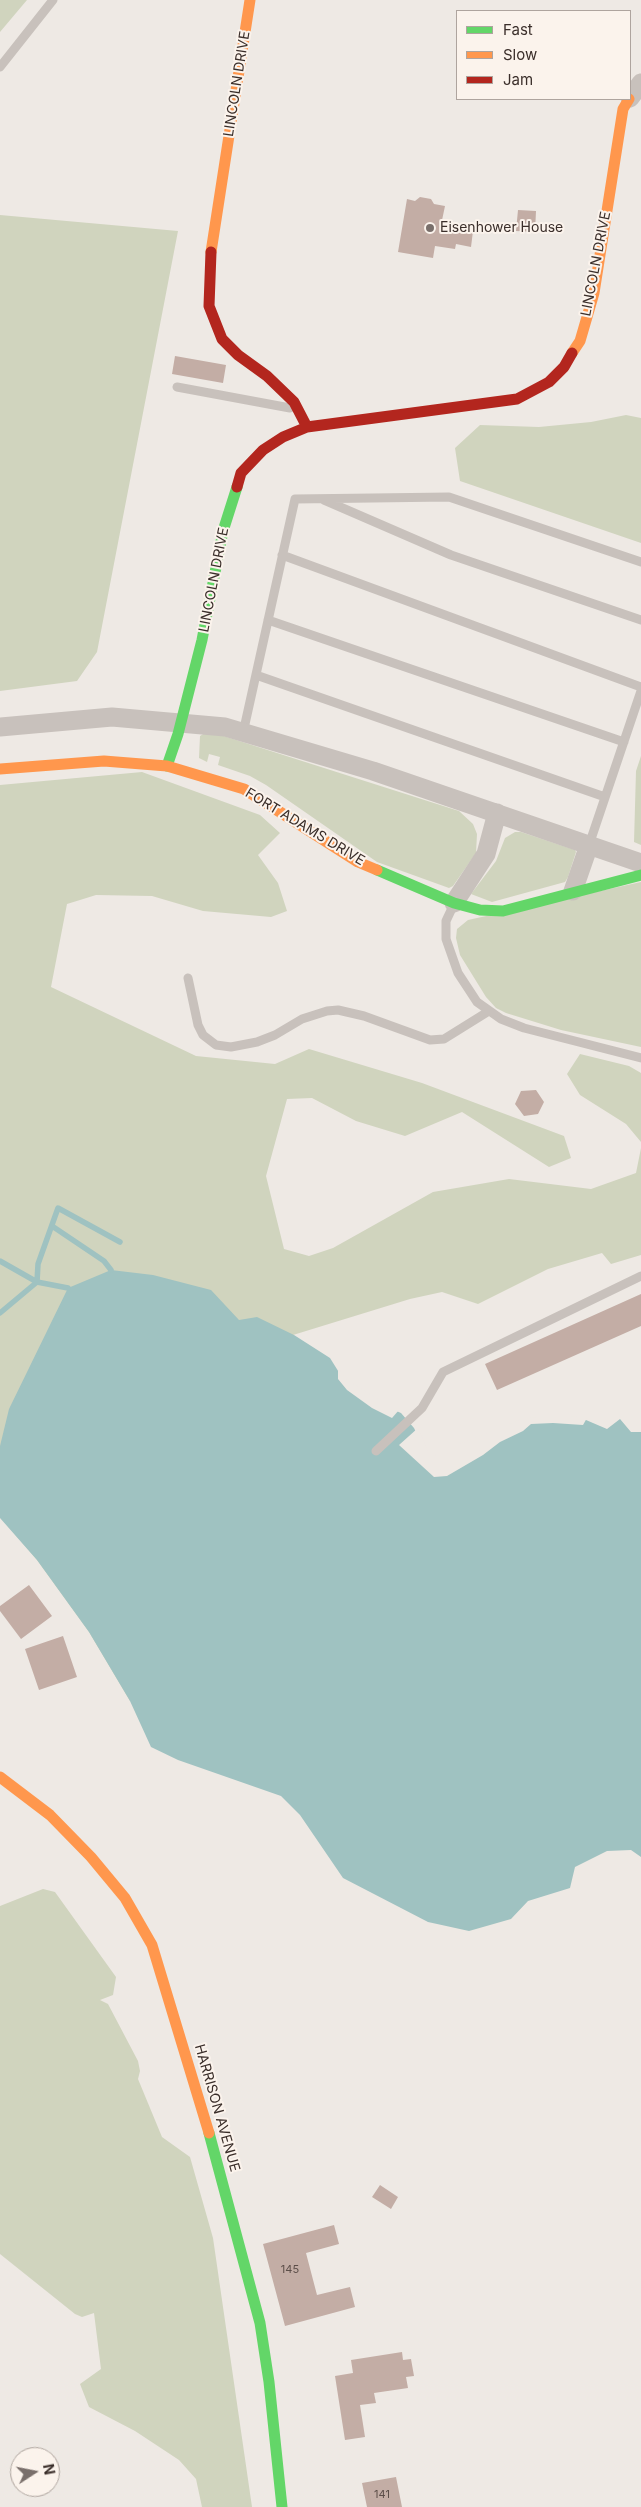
<!DOCTYPE html>
<style>
body{margin:0}
#map{position:relative;width:641px;height:2507px;overflow:hidden;background:#eee9e4;font-family:Inter,sans-serif}
canvas{display:block}
.legend{position:absolute;left:456px;top:10px;width:175px;height:90px;box-sizing:border-box;background:#fbf3ec;border:1px solid #aea49e;margin:0;padding:6px 9px;list-style:none;font-size:15px;color:#3a2e2a}
.legend li{display:flex;align-items:center;gap:10px;height:25px}
.legend b{width:25px;border:1px solid #aea49e}
.north{position:absolute;left:10px;top:2447px;width:50px;height:50px;box-sizing:border-box;background:#fbf3ec;border:1px solid #aea49e;border-radius:50%;rotate:79deg;font-size:14px;font-weight:700;line-height:20px;text-align:center;color:#3a2e2a}
.north::after{content:'';display:block;margin:auto;width:18px;height:22px;background:#796f6b;clip-path:polygon(50% 0,100% 100%,50% 72%,0 100%)}
</style>
<div id="map">
<canvas width="641" height="2507"></canvas>
<ul class="legend">
<li><b style="height:6px;background:#63d668"></b>Fast</li>
<li><b style="height:6px;background:#ff974d"></b>Slow</li>
<li><b style="height:6px;background:#b3261e"></b>Jam</li>
</ul>
<div class="north">N</div>
</div>
<script>
const ctx = document.querySelector('canvas').getContext('2d');
ctx.lineJoin = 'round';
function fill(path, color) { ctx.fillStyle = color; ctx.fill(path, 'evenodd'); }
const toPath = rows => new Path2D(rows.map(r => 'M' + r).join(''));
function strokePath(path, color, width, dash) { ctx.strokeStyle = color; ctx.lineWidth = width; ctx.lineCap = dash ? 'butt' : 'round'; ctx.setLineDash(dash || []); ctx.stroke(path); }
function label(font, color, halo, rows, align = 'center') {
  ctx.font = font + ' Inter,sans-serif'; ctx.lineWidth = 4; ctx.setLineDash([]); ctx.textBaseline = 'middle'; ctx.strokeStyle = halo; ctx.fillStyle = color; for (const [text, x, y, turn = 0] of rows) {
    ctx.save(); ctx.translate(x, y); ctx.rotate((+turn || 0) * Math.PI / 180); ctx.textAlign = isNaN(turn) ? turn : align; if (halo) ctx.strokeText(text, 0, 0); ctx.fillText(text, 0, 0); ctx.restore();
  }
}
fill(toPath([
 [0,0,27,0,0,32],
 [0,215,178,231,97,652,77,681,0,691],
 [626,415,641,418,641,543,460,481,455,448,480,425,539,427,591,422],
 [208,731,459,811,473,824,477,834,476,853,453,886,449,888,377,862,266,785,250,776,218,765,220,757,209,754,207,762,199,758,200,736],
 [641,756,641,845,634,842,636,771],
 [142,772,260,815,280,833,258,855,278,883,287,911,271,917,203,911,152,896,96,895,80,900,67,904,51,987,196,1056,275,1064,309,1049,422,1083,564,1136,571,1158,549,1167,462,1112,405,1136,356,1121,312,1098,287,1099,266,1176,284,1249,309,1256,333,1248,433,1192,509,1179,591,1189,636,1173,641,1148,641,1255,611,1264,602,1253,548,1269,478,1304,442,1292,410,1299,293,1335,130,1701,89,1632,37,1560,0,1517,0,785],
 [515,832,521,832,575,850,576,852,568,877,565,882,492,902,471,894,496,861,505,838],
 [641,882,641,1047,561,1030,506,1013,496,1008,486,997,460,955,456,938,457,929,468,920],
 [580,1054,629,1066,641,1073,641,1142,626,1124,580,1095,567,1074],
 [43,1889,55,1892,116,1977,113,1995,100,2000,108,2004,138,2061,140,2071,138,2079,162,2137,190,2157,213,2238,252,2507,202,2507,196,2479,179,2460,135,2431,89,2407,80,2384,101,2369,94,2313,82,2317,75,2314,0,2254,0,1906]
]), '#d0d4be');
fill(toPath([
 [111,1270,153,1275,211,1290,239,1320,257,1317,294,1335,330,1358,345,1382,378,1403,401,1413,414,1428,426,1453,441,1461,525,1420,586,1420,607,1429,620,1419,631,1432,641,1432,641,1857,631,1850,607,1851,575,1867,570,1888,528,1901,511,1919,469,1931,428,1922,343,1878,300,1815,281,1796,178,1760,151,1747,130,1701,89,1632,37,1560,0,1518,0,1446,9,1409,68,1288]
]), '#9fc2c1');
fill(toPath([
 [340,1370,347,1380,379,1400,399,1410,392,1418,372,1408,347,1390,338,1379,338,1371],
 [583,1416,587,1418,583,1425,553,1423,531,1424,523,1431,500,1442,483,1455,447,1476,434,1477,399,1445,418,1428,428,1451,441,1458,462,1443,524,1418]
]), '#eee9e4');
strokePath(toPath([
 [52,1226,104,1261,111,1270],
 [0,1261,37,1282,68,1288],
 [0,1313,37,1282,38,1264,58,1208,120,1242]
]), '#9fc2c1', 5.5);
fill(toPath([
 [420,197,431,199,434,204,445,206,441,225,473,231,471,247,456,244,455,249,435,246,433,258,398,252,407,199,415,201],
 [518,210,536,211,535,232,516,231],
 [175,356,226,365,223,383,172,374],
 [536,1090,544,1102,538,1114,524,1116,515,1104,521,1091],
 [641,1294,641,1326,497,1390,485,1364],
 [29,1585,52,1616,21,1639,0,1611,0,1606],
 [63,1636,77,1677,39,1690,25,1649],
 [380,2185,398,2197,391,2209,372,2197],
 [334,2225,339,2244,306,2253,317,2295,350,2287,355,2307,285,2326,263,2244],
 [402,2352,403,2360,411,2359,414,2376,406,2377,408,2388,374,2393,376,2403,360,2405,365,2437,345,2440,335,2376,353,2373,351,2360],
 [396,2477,402,2507,367,2507,362,2483]
]), '#c3ada5');
strokePath(toPath([
 [0,67,53,0],
 [177,387,290,408],
 [324,500,451,555,641,620],
 [282,555,641,687],
 [268,620,624,742],
 [256,675,605,797],
 [243,733,295,499,449,497,641,562],
 [589,845,641,691],
 [454,904,446,921,446,939,458,973,477,1002,501,1019,524,1028,641,1058],
 [188,978,198,1025,203,1035,216,1045,231,1047,257,1042,275,1035,302,1019,327,1011,338,1010,364,1016,430,1040,444,1039,489,1011],
 [376,1451,422,1408,443,1372,641,1276]
]), '#c8c1bc', 9);
strokePath(toPath([
 [630,98,641,83],
 [0,727,112,717,225,727,373,771,641,863],
 [573,891,589,845],
 [454,903,486,854,497,813]
]), '#c8c1bc', 19);
strokePath(toPath([
 [167,766,178,734,202,640,223,531,237,487],
 [377,870,454,903,480,910,503,911,641,875],
 [209,2133,260,2323,269,2382,282,2507]
]), '#63d668', 11);
strokePath(toPath([
 [211,252,250,0],
 [572,353,580,341,594,293,623,109,629,99],
 [0,769,104,761,167,766,244,789,358,862,377,870],
 [0,1777,50,1815,91,1857,125,1898,152,1945,209,2133]
]), '#ff974d', 11);
strokePath(toPath([
 [211,252,209,306,222,339,238,355,267,376,294,402,307,427],
 [237,487,241,473,263,450,283,437,307,427,517,399,549,382,564,367,572,353]
]), '#b3261e', 11);
for (const [x, y, r, color] of [
 [430,228,5,"#796f6b"]
]) { const dot = new Path2D(); dot.arc(x, y, r, 0, 2 * Math.PI); ctx.fillStyle = color; ctx.fill(dot); strokePath(dot, '#fbf3ec', 2); }
label('11px', '#5c4e49', null, [
 ["145",290,2270],
 ["141",382,2495]
]);
label('14px', '#3a2e2a', '#fbf3ec', [
 ["LINCOLN DRIVE",237,84,-81],
 ["LINCOLN DRIVE",596,264,-79],
 ["LINCOLN DRIVE",214,580,-79],
 ["FORT ADAMS DRIVE",305,827,31],
 ["HARRISON AVENUE",217,2108,74]
]);
label('14px', '#3a2e2a', '#fbf3ec', [
 ["Eisenhower House",440,228]
], 'left');
</script>
